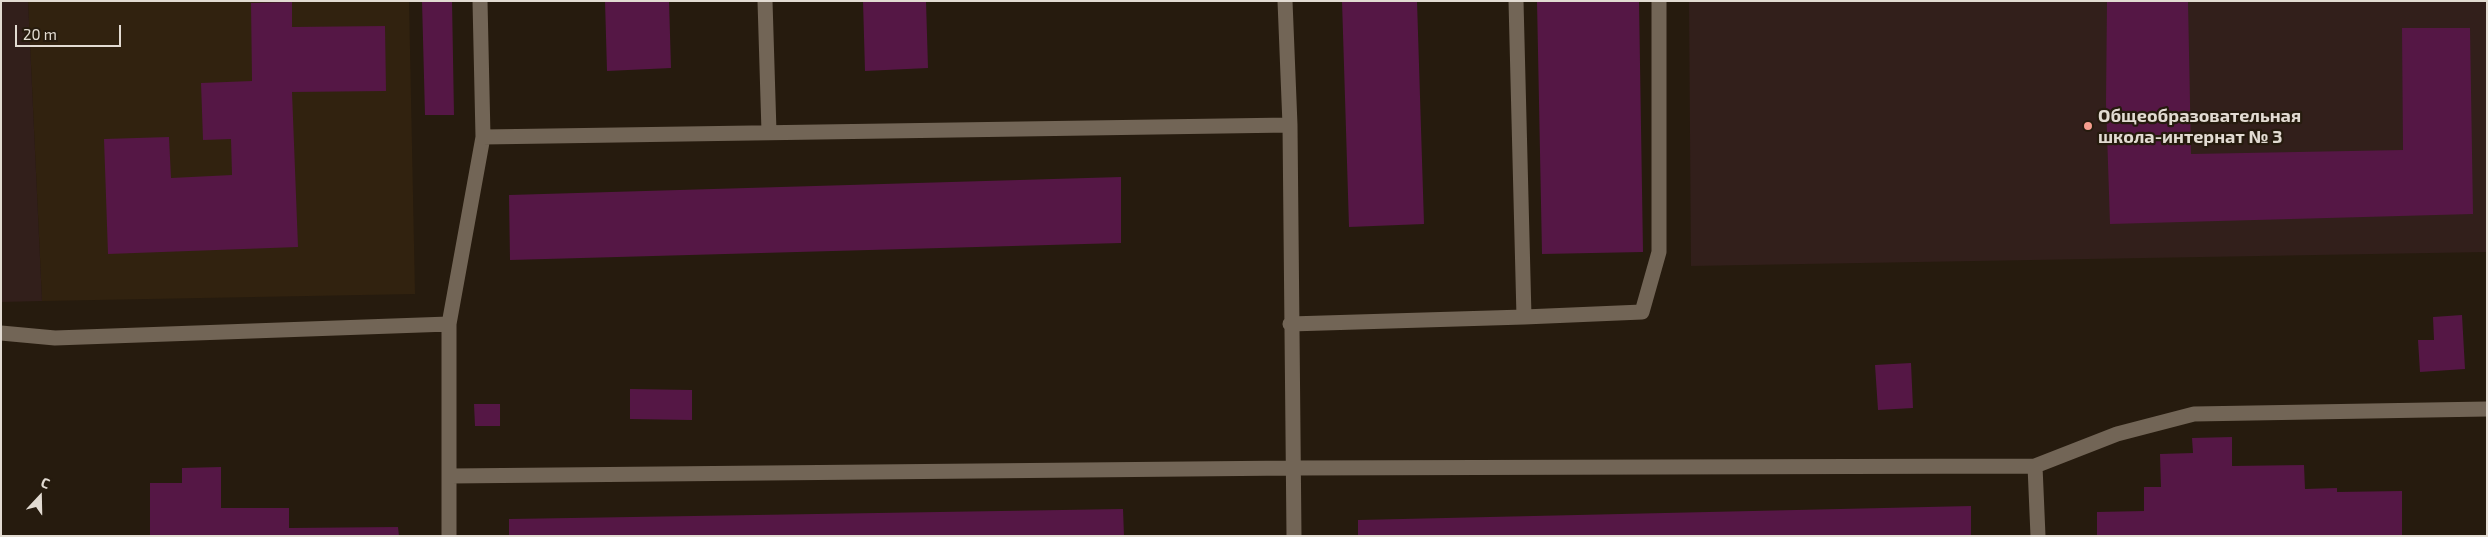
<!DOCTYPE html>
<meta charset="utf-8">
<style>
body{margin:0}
#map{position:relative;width:2488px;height:537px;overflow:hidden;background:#261b0e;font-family:"Exo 2",sans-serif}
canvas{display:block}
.frame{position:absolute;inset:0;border:2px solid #e2dbd2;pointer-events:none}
.north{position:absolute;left:15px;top:472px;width:50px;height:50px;-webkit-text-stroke:4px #261b0e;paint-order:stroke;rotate:21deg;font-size:14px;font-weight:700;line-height:20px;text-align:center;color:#e2dbd2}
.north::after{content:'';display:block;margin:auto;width:18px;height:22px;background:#e2dbd2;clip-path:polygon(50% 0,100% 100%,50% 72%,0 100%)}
.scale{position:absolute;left:15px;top:25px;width:106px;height:22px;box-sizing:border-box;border:2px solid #e2dbd2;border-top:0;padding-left:6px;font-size:15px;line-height:18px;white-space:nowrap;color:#e2dbd2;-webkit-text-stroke:4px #261b0e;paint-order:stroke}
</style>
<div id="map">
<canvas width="2488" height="537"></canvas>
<div class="frame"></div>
<div class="north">С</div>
<div class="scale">20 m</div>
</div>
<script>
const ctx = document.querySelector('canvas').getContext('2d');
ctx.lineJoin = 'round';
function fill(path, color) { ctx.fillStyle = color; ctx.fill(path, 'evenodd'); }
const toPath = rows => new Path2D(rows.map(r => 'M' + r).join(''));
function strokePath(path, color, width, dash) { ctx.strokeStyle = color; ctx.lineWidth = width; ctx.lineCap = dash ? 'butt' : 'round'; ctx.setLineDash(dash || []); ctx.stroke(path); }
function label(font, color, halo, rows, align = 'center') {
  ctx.font = font + ' "Exo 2",sans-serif'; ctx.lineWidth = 4.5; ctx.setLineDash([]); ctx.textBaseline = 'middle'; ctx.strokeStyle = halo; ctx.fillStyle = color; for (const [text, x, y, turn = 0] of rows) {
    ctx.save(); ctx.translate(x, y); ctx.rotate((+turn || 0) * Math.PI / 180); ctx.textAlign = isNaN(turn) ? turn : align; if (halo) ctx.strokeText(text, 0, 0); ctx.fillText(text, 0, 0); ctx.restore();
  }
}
fill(toPath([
 [28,1,409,1,415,294,42,301]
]), '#31220f');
fill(toPath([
 [1,1,28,1,42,301,1,302],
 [1689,1,2487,1,2487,252,1691,266]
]), '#321f1b');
fill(toPath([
 [422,1,452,1,454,115,425,115],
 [605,1,669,1,671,68,607,71],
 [863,1,926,1,928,68,865,71],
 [1342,1,1417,1,1424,224,1349,227],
 [1537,1,1639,1,1643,252,1542,254],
 [2107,1,2188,1,2191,154,2403,150,2402,28,2470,28,2473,214,2110,224,2106,103],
 [292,2,292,27,385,26,386,91,292,92,298,247,108,254,104,139,169,137,171,178,232,175,231,139,203,140,201,83,252,81,251,3],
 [1121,177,1121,243,510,260,509,195],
 [2462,315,2465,369,2420,372,2418,340,2434,340,2433,317],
 [1911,363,1913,408,1878,410,1875,365],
 [630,389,692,390,692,420,630,419],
 [474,404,500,404,500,426,475,426],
 [2232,437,2232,466,2304,465,2305,489,2337,488,2337,492,2402,491,2402,536,2097,536,2097,512,2144,511,2144,487,2161,487,2160,454,2193,453,2192,438],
 [221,467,221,508,289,508,289,528,398,527,399,536,150,536,150,483,182,483,182,468],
 [1971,506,1971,536,1358,536,1358,520],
 [1123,509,1124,536,509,536,509,519]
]), '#551745');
strokePath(toPath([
 [765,1,769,132],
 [1285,1,1290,125,1294,536],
 [483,137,1290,125],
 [1524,317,1642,312,1659,252,1659,1],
 [449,324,483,137,480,1],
 [1290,324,1524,317,1516,1],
 [1,333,55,338,449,324,449,536],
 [2035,466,2038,536],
 [450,476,1293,468,2035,466,2117,434,2194,414,2487,409]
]), '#726556', 15);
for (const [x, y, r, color] of [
 [2088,126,5,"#f59d8e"]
]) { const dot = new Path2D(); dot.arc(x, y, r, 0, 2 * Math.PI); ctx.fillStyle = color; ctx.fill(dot); strokePath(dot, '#261b0e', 2); }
label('bold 18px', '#e2dbd2', '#261b0e', [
 ["Общеобразовательная",2098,116],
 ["школа-интернат № 3",2098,137]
], 'left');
</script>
